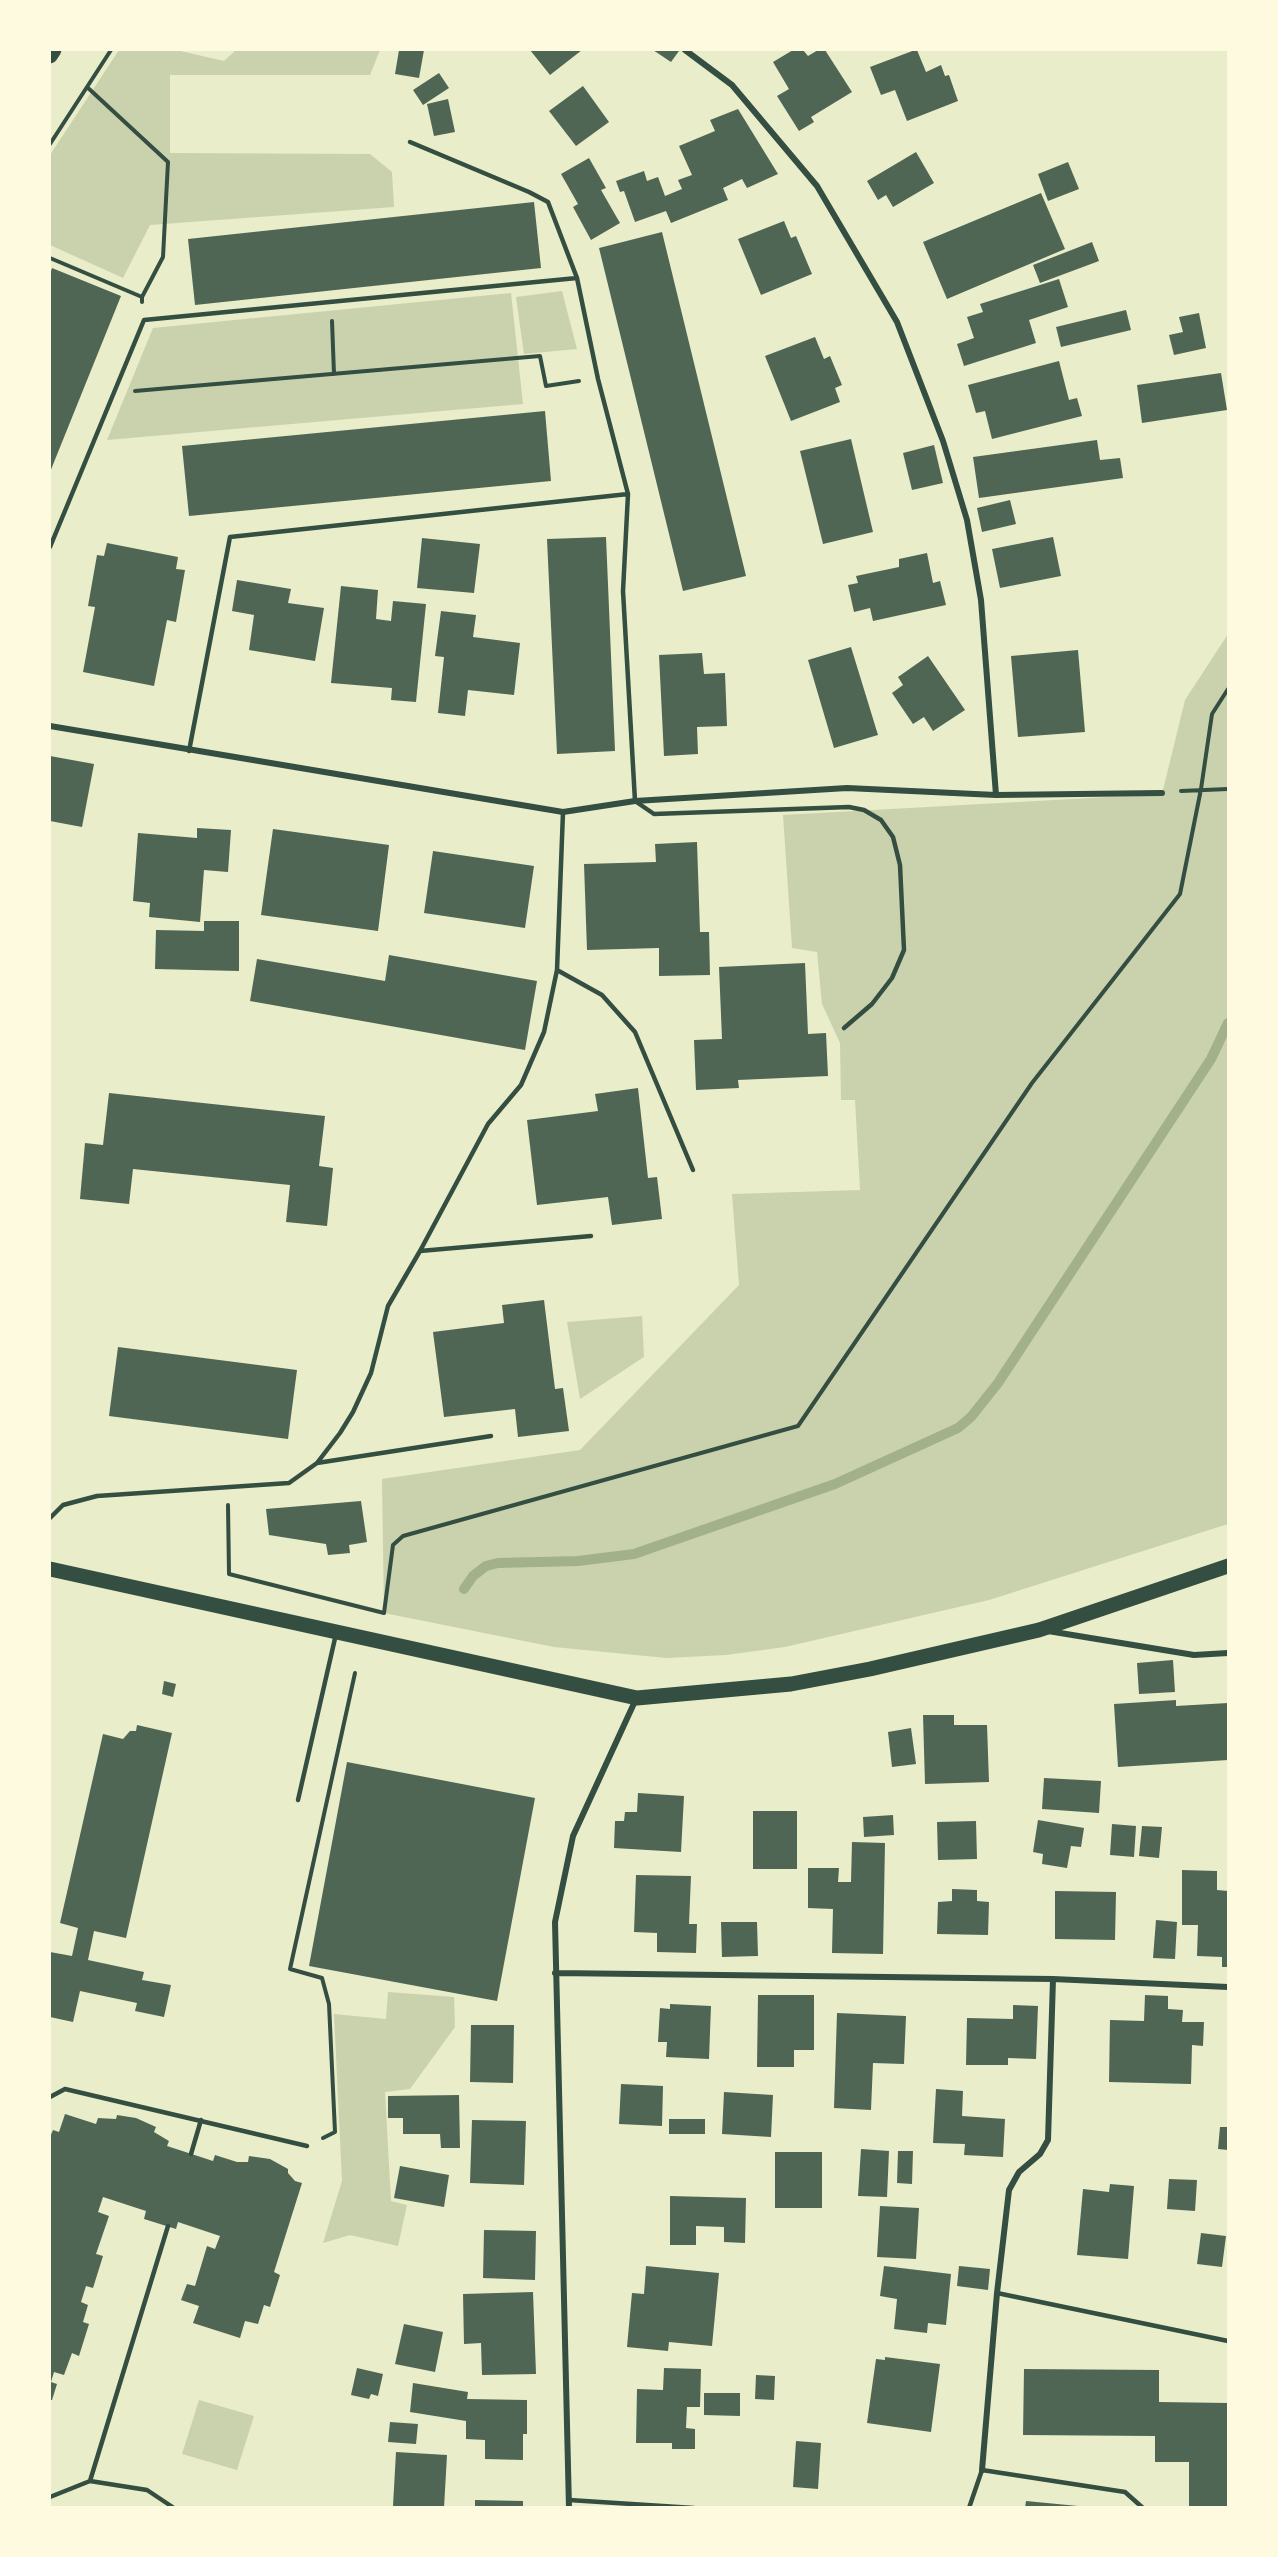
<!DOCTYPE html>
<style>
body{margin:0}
#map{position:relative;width:1278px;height:2557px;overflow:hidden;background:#e9edc9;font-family:"DejaVu Sans",sans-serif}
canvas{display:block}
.frame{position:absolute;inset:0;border:51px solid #fefae0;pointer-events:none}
</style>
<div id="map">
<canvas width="1278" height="2557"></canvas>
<div class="frame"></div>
</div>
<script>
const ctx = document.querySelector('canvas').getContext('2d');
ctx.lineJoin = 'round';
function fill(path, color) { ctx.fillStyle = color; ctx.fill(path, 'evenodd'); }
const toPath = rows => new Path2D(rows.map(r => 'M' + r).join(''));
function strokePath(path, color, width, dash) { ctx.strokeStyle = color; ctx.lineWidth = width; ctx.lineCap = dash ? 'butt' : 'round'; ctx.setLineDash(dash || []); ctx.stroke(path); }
fill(toPath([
 [119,50,176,50,224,61,236,50,380,50,370,75,170,75,170,153,370,154,392,172,394,207,150,225,123,278,50,245,50,155],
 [562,291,577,349,524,354,516,297],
 [511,293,523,404,107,440,153,328],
 [1228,634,1228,1524,989,1600,785,1647,726,1655,666,1658,554,1647,384,1613,382,1479,580,1450,739,1285,732,1194,860,1190,855,1100,841,1100,840,1043,822,1004,817,952,792,948,783,815,1162,794,1185,700],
 [642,1316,644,1357,580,1399,567,1322],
 [388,1992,454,1997,455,2027,410,2089,385,2092,391,2201,407,2205,398,2246,350,2235,323,2243,342,2181,334,2014,386,2019],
 [199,2400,254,2416,237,2470,182,2454]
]), '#cad2ad');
strokePath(toPath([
 [464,1589,473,1576,486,1566,498,1563,578,1561,634,1554,835,1484,958,1428,971,1417,998,1383,1211,1059,1228,1023]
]), '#a3b18a', 10);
fill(toPath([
 [399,50,424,50,419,78,395,74],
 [530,50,582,50,550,75],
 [653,50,677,50,679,51,671,62],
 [793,50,803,50,808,56,818,50,825,50,852,92,811,117,814,122,799,131,777,96,789,89,773,62],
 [915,50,917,50,926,72,941,65,945,76,949,75,958,101,907,121,895,90,881,95,870,67],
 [439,73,449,88,423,105,413,90],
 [583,86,609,122,576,146,549,111],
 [448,99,455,132,434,136,427,104],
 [738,109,778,174,747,188,742,179,723,188,728,200,671,223,666,211,635,222,624,191,620,192,616,181,644,171,647,181,658,177,665,196,682,189,678,180,692,175,679,146,715,131,710,120],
 [916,152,934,183,893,207,886,195,878,200,867,181],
 [589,158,606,188,601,190,620,223,591,240,573,207,578,204,561,174],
 [1068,162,1079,189,1048,201,1038,174],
 [1041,193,1065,249,947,299,923,242],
 [534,202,541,268,195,305,188,239],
 [784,221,791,238,796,236,812,274,761,295,738,239],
 [662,232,746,576,683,591,599,248],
 [1092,242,1099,261,1040,283,1033,265],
 [52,268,121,296,50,472,50,274],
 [1059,279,1068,307,1029,320,1036,343,964,366,957,344,974,338,967,317,983,312,980,304],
 [1126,310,1131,330,1061,347,1056,327],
 [1199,313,1206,348,1174,355,1169,335,1183,332,1179,317],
 [815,337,824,359,830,356,842,385,835,388,840,402,791,421,765,356],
 [1059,361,1069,400,1077,398,1082,416,992,439,985,411,976,413,968,385],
 [1221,373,1227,410,1142,423,1137,385],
 [545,411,551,481,189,516,182,446],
 [851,439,873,532,823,544,800,451],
 [1097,440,1100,460,1120,458,1123,478,979,498,973,457],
 [934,445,943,483,912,490,903,453],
 [1010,500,1016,524,982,532,977,508],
 [606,537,615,751,557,754,547,539],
 [1053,537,1061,576,1000,588,992,549],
 [422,538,480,544,474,593,417,588],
 [107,543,178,557,176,569,185,570,176,622,167,620,154,686,83,672,95,607,88,606,97,555,104,556],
 [927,553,933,583,940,581,946,605,873,621,870,608,854,612,848,585,858,583,856,576,899,567,899,559],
 [237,580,291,589,288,603,324,608,315,661,249,650,254,615,232,611],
 [341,586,378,590,376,619,391,621,393,601,426,604,416,702,391,700,392,688,331,683],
 [441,611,476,615,473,637,520,643,514,695,468,690,465,716,438,713,444,657,435,656],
 [851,647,878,735,834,748,808,660],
 [1078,650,1085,732,1018,737,1011,656],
 [702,653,704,674,725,673,727,726,697,727,698,754,664,756,659,655],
 [928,656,965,710,933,731,924,717,913,724,892,693,903,685,898,677],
 [50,756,94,764,82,827,50,821],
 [197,828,231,830,228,872,204,870,200,922,149,917,150,903,133,901,138,833,197,838],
 [273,829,389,845,378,931,261,915],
 [697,842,700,932,709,932,710,975,659,976,659,948,587,950,584,864,656,862,655,844],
 [433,851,534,866,525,928,424,913],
 [204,921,239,921,239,971,155,969,156,930,204,931],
 [389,955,537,981,525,1050,250,1001,257,959,385,981],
 [805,963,808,1034,826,1033,828,1076,738,1080,739,1088,696,1090,694,1040,722,1039,719,967],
 [638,1088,648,1178,657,1177,662,1219,612,1225,608,1197,537,1205,527,1120,598,1111,595,1094],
 [109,1093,325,1116,319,1166,333,1168,327,1226,286,1222,290,1185,133,1169,129,1204,80,1199,85,1143,103,1145],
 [544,1300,555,1389,563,1388,569,1431,518,1437,515,1409,444,1417,433,1332,504,1323,502,1305],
 [118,1347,297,1370,288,1439,109,1416],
 [361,1501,367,1542,349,1545,350,1553,328,1555,326,1544,269,1535,266,1509],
 [1173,1660,1175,1692,1139,1694,1137,1663],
 [164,1681,176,1684,173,1697,162,1694],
 [1176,1700,1176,1706,1228,1703,1228,1760,1118,1767,1114,1704],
 [923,1715,954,1715,954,1725,987,1725,989,1782,925,1784],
 [137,1725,172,1733,126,1938,94,1931,88,1960,144,1972,142,1980,171,1985,164,2017,135,2011,137,2003,80,1991,73,2022,50,2017,50,1952,72,1956,78,1928,60,1923,103,1734,123,1739,130,1731,136,1731],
 [911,1728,916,1764,892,1767,888,1732],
 [347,1762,535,1798,497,2001,309,1966],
 [1044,1778,1101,1781,1099,1813,1042,1809],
 [638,1793,684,1796,681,1852,614,1848,615,1821,624,1821,625,1812,637,1812],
 [753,1811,797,1811,797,1869,753,1869],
 [893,1815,894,1835,864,1837,863,1817],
 [1038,1820,1084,1828,1081,1847,1071,1846,1067,1868,1042,1864,1043,1854,1033,1852],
 [976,1821,977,1859,938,1860,937,1822],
 [1112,1824,1136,1826,1134,1857,1110,1855],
 [1142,1826,1162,1827,1159,1858,1139,1856],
 [852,1842,885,1843,883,1954,832,1953,833,1909,808,1908,808,1868,839,1868,838,1882,851,1882],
 [1182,1870,1217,1871,1217,1890,1228,1891,1228,1967,1222,1967,1222,1957,1197,1956,1198,1925,1182,1925],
 [636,1875,691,1876,689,1924,697,1924,696,1953,657,1952,657,1933,634,1932],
 [952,1889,977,1890,977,1901,989,1902,988,1935,937,1934,938,1902,952,1901],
 [1055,1891,1116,1892,1115,1940,1055,1939],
 [1156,1920,1177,1922,1175,1959,1153,1958],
 [721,1922,757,1922,758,1956,722,1957],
 [758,1995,814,1995,814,2050,794,2050,794,2067,757,2067],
 [1145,1995,1168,1996,1168,2009,1183,2010,1182,2022,1204,2022,1203,2046,1192,2045,1191,2084,1109,2082,1110,2020,1144,2021],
 [670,2004,711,2006,709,2059,666,2057,667,2042,658,2042,660,2008,670,2009],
 [1013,2005,1038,2006,1036,2059,1008,2058,1008,2065,966,2065,967,2018,1013,2019],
 [837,2013,906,2016,904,2064,873,2063,871,2110,834,2108],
 [471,2025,514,2025,513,2083,470,2082],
 [621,2084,663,2086,662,2126,619,2124],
 [936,2089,963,2091,962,2116,1005,2119,1003,2157,964,2155,965,2144,933,2143],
 [724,2092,773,2095,771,2137,722,2134],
 [459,2095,460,2148,441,2148,440,2134,403,2134,403,2118,388,2118,388,2096],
 [65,2114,96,2124,98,2118,116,2119,117,2115,136,2118,156,2127,154,2132,169,2141,167,2146,213,2161,215,2155,237,2162,248,2162,249,2156,270,2159,288,2169,288,2173,295,2181,302,2183,274,2272,280,2275,270,2307,264,2305,258,2324,245,2321,240,2338,193,2323,199,2306,181,2300,187,2284,195,2286,207,2246,215,2249,220,2236,178,2222,176,2229,144,2219,146,2211,103,2197,98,2212,109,2216,96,2254,103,2256,93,2288,86,2286,81,2302,88,2305,83,2322,89,2324,79,2356,72,2353,64,2375,54,2372,51,2382,57,2384,52,2400,50,2400,50,2137,53,2130,59,2132],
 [669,2119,705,2119,705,2134,669,2134],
 [472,2120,526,2121,524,2185,470,2183],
 [1220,2127,1228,2127,1228,2150,1218,2149],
 [861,2149,889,2151,887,2197,858,2196],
 [898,2151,913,2151,912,2184,897,2183],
 [775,2152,822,2152,822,2208,775,2208],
 [400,2166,449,2175,444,2207,394,2198],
 [1169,2179,1197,2180,1195,2211,1167,2209],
 [1110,2184,1134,2186,1128,2259,1077,2255,1083,2189,1109,2192],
 [670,2196,746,2198,745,2243,724,2242,724,2227,696,2226,696,2245,670,2245],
 [880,2206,919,2208,916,2259,877,2257],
 [484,2230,536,2231,535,2280,483,2278],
 [1201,2233,1226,2236,1222,2267,1197,2264],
 [646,2266,719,2273,712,2346,669,2342,668,2351,627,2347,632,2293,644,2294],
 [884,2266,951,2274,946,2325,928,2323,927,2333,894,2329,897,2299,880,2296],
 [959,2266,990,2269,988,2290,957,2286],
 [533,2292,536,2374,482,2375,481,2343,464,2344,463,2294],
 [404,2324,443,2332,435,2372,395,2364],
 [885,2357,940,2364,931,2432,867,2423,876,2359,885,2360],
 [357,2368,383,2374,378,2396,371,2394,369,2399,351,2395],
 [664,2368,701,2369,700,2407,687,2407,686,2428,695,2429,695,2449,672,2449,672,2443,636,2443,637,2389,663,2390],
 [1024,2369,1159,2370,1159,2402,1228,2403,1228,2508,1189,2508,1189,2462,1155,2462,1155,2436,1023,2435],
 [756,2375,775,2376,774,2400,755,2399],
 [413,2383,468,2392,467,2399,527,2400,527,2434,523,2434,523,2460,485,2459,485,2440,466,2439,466,2421,410,2412],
 [704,2393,740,2393,740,2416,704,2415],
 [390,2422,418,2424,416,2444,388,2442],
 [796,2441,821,2443,818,2489,793,2487],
 [396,2452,447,2455,444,2508,393,2506],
 [475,2500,523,2501,523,2508,475,2508],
 [1026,2501,1078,2506,1078,2508,1025,2508]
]), '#4f6655');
strokePath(toPath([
 [87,87,168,162,163,257,142,297,142,302],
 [50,144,111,50],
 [50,258,142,297],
 [332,321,334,374],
 [135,391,540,356,546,386,579,381],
 [1181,791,1228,789],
 [228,1505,229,1574,384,1613,393,1545,403,1536,798,1426,1032,1083,1180,894,1201,789,1212,714,1228,689],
 [323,2138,335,2132,329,2004,322,1978,290,1969,355,1673]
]), '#344e41', 4);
strokePath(toPath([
 [410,142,529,192,548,202,577,278],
 [50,547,144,320,577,278,598,379,628,494,623,591,635,801,654,814,849,807,864,810,881,820,893,837,900,865,904,950,892,978,872,1004,844,1028],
 [189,751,230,537,628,494],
 [563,812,557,970,602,995,635,1032,693,1170],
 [420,1251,591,1236],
 [317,1463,491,1436],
 [50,1518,63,1505,97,1496,289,1483,317,1463,340,1433,353,1412,371,1373,388,1306,420,1251,488,1124,521,1085,544,1032,557,970],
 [298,1800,336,1634],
 [50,2097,65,2089,307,2146],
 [191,2154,201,2120],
 [997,2293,1228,2341],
 [90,2481,168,2226],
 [50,2497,90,2481,147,2490,174,2508],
 [569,2500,694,2508],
 [969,2508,982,2470,1125,2492,1143,2508]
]), '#344e41', 4.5);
strokePath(toPath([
 [685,50,732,85,817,186,897,322,943,441,967,520,981,600,996,795],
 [50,726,563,812,635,801,847,788,996,795,1162,793],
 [1048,1631,1194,1655,1228,1653],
 [555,1973,1053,1979,1228,1987],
 [982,2470,997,2293,1009,2190,1019,2172,1040,2154,1048,2140,1053,1979],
 [569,2508,555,1922,573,1836,636,1699]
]), '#344e41', 6);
strokePath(toPath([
 [50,56,54,50],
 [50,1569,637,1698,791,1684,870,1669,1039,1630,1228,1566]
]), '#344e41', 15);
</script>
